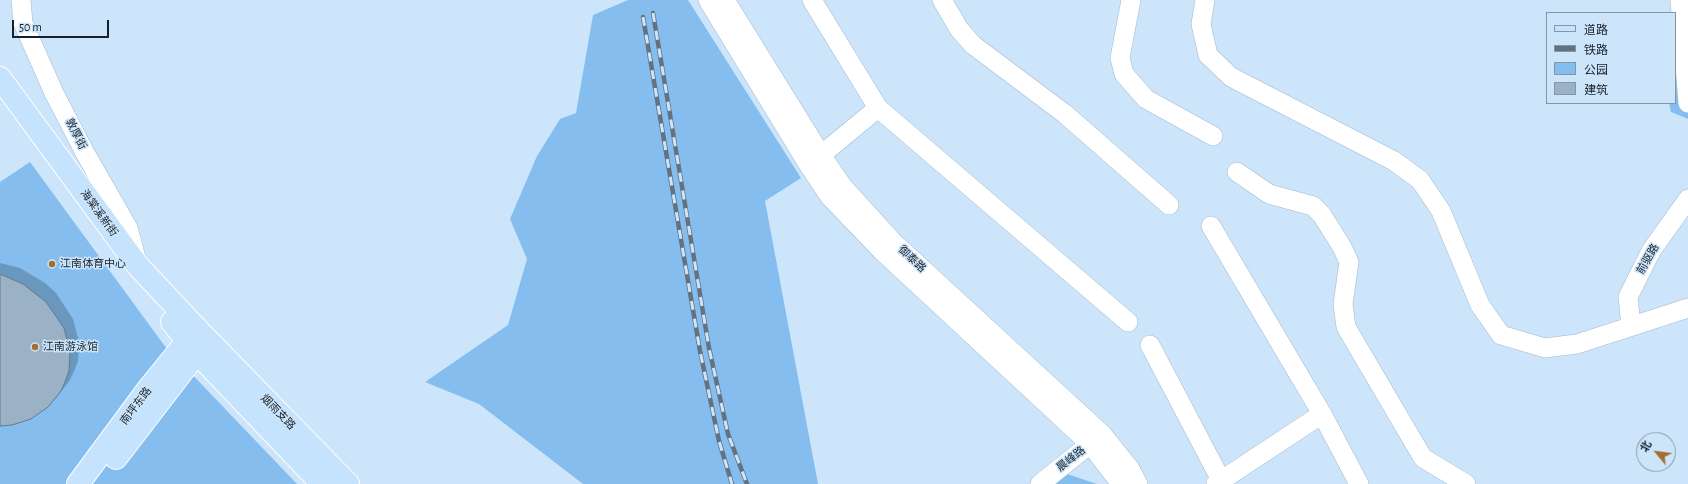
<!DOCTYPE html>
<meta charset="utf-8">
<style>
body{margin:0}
#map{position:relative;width:1688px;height:484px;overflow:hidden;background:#cde5fb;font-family:"Alegreya Sans","Noto Sans SC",sans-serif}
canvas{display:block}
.legend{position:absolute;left:1546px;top:12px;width:130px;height:92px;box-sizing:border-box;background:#cde5fb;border:1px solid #8597a7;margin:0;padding:5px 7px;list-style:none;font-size:12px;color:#182129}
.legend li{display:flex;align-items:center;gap:8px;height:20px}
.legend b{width:20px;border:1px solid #8597a7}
.north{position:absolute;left:1636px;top:432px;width:40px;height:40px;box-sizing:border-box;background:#cde5fb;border:1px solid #8597a7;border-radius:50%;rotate:299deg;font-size:11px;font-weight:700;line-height:16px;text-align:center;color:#182129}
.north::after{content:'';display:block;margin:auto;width:14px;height:18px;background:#a76d2c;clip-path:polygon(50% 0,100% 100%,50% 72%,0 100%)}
.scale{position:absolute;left:12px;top:20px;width:97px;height:18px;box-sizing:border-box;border:2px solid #182129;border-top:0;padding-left:5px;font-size:12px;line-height:14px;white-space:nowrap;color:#182129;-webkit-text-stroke:3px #cde5fb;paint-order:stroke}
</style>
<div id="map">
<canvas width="1688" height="484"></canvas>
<ul class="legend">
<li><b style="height:5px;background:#c5e3fd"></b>道路</li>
<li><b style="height:5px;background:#637280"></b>铁路</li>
<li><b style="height:11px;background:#85bdee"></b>公园</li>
<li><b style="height:11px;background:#9ab1c6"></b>建筑</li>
</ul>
<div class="north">北</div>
<div class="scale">50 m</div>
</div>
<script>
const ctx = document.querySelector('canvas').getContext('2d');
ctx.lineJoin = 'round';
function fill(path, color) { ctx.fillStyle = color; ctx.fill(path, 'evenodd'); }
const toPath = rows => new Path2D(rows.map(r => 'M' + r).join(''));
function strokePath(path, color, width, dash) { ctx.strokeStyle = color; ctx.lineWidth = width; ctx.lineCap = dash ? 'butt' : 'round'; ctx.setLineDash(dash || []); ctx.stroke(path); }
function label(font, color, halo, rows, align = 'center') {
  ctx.font = font + ' "Alegreya Sans","Noto Sans SC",sans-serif'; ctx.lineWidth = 3; ctx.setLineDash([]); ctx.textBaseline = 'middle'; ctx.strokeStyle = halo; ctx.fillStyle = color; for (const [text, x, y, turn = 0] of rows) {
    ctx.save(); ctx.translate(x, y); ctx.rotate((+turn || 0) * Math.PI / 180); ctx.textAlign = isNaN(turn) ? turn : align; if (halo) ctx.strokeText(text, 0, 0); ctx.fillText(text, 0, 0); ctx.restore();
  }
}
fill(toPath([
 [628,0,688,0,801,178,765,201,818,484,583,484,479,404,425,382,508,325,527,259,510,219,537,156,560,119,576,113,593,15],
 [1688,19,1688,119,1671,112,1669,103,1675,103,1675,42],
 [30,162,164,345,297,484,0,484,0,182],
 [1067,474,1097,484,1055,484]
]), '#85bdee');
fill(toPath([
 [0,263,20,268,45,283,56,293,73,319,79,342,78,361,74,371,70,380,57,397,47,407,0,424]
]), '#0003');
const building = toPath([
 [0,274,23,284,46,302,64,328,70,352,69,371,65,382,61,391,48,407,31,419,12,425,1,426,0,426,0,274]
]);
fill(building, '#9ab1c6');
strokePath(building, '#657b8e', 1);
const minor = toPath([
 [21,0,23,23,54,93,85,153,128,228,137,262],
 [708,0,808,164,830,197,882,251,1090,444,1121,484],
 [725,0,821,155,843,187,893,242,1102,434,1130,469,1138,484],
 [812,0,878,108,1128,322],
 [942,0,959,29,973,45,1065,114,1169,205],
 [1131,0,1120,58,1124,74,1146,99,1213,136],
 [1205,0,1201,24,1208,55,1231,77,1394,161,1420,180,1441,211,1480,305,1501,335,1545,348,1577,344,1688,308],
 [1680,0,1688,103],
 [821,155,878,108],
 [1237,172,1269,194,1313,206,1322,215,1342,247,1349,262,1343,304,1346,327,1423,458,1466,484],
 [1211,226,1322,414,1359,484],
 [1631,326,1628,297,1651,251,1688,199],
 [1150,345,1223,484],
 [1040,484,1100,436],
 [1216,484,1322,414]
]);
const major = toPath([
 [0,78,138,266,197,329,348,484],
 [172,322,197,353,322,484],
 [116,458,205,342],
 [78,484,149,388,196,330]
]);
strokePath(minor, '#a1b9cd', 20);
strokePath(major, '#fff', 24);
strokePath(minor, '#fff', 19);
strokePath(major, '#c5e3fd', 22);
const rail = toPath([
 [653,13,709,348,728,434,747,484],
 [643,17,700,351,719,441,732,484]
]);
strokePath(rail, '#637280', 4.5);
strokePath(rail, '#cde5fb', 3, [9]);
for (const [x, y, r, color] of [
 [52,264,4,"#a76d2c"],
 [35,347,4,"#a76d2c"]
]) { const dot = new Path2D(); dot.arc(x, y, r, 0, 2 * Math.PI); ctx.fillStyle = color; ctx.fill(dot); strokePath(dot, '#cde5fb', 1.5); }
label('11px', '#182129', '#cde5fb', [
 ["敦厚街",76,134,63],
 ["海棠溪新街",99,213,54],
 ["御泰路",912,259,43],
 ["前驱路",1648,259,-60],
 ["南坪东路",136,406,-53],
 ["烟雨支路",278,412,46],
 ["晨峰路",1071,459,-38]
]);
label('11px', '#182129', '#cde5fb', [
 ["江南体育中心",60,264],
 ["江南游泳馆",43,347]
], 'left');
</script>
